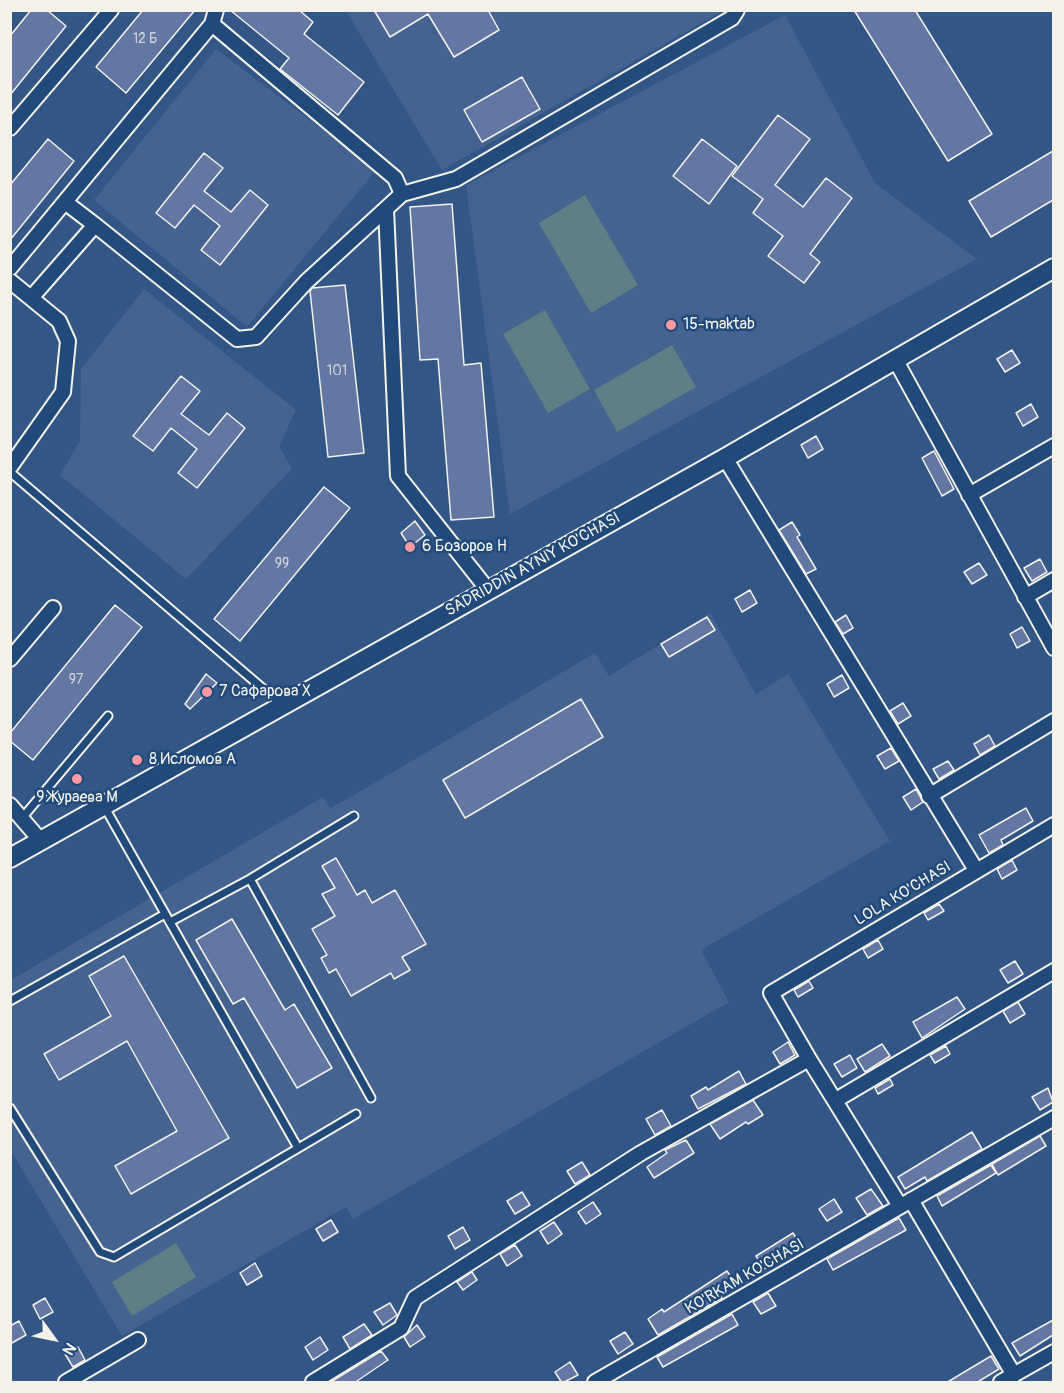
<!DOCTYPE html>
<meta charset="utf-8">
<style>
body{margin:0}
#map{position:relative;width:1064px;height:1393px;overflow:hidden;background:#325686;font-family:Pangolin,sans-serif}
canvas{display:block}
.frame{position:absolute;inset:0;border:12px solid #f4f1e8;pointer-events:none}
.north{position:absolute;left:24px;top:1309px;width:60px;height:60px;-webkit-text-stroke:4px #1f4a7a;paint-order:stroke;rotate:123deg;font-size:16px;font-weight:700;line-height:24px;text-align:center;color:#f4f1e8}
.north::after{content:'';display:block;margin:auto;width:21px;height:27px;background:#f4f1e8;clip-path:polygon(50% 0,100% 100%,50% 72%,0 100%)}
</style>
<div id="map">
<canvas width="1064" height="1393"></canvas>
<div class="frame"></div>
<div class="north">N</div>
</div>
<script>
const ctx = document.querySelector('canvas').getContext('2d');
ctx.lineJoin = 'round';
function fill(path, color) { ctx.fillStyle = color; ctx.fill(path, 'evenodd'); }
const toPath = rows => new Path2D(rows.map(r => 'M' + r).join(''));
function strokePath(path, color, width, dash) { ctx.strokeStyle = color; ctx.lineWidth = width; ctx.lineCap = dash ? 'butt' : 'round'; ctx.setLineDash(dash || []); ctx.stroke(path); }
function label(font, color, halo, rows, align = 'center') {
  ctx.font = font + ' Pangolin,sans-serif'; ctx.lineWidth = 5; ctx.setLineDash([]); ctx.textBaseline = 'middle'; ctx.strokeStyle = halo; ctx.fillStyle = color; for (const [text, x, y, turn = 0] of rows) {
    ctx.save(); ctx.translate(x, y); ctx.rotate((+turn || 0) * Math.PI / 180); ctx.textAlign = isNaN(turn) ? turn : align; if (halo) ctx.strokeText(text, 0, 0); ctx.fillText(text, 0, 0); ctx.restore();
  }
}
fill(toPath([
 [346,11,723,11,442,170],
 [785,15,875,183,977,259,510,514,466,185],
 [216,49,376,170,247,327,94,200],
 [144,289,296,410,279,446,292,469,186,579,60,475,80,441,81,369],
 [710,613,756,694,788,674,890,841,701,950,729,1002,353,1219,346,1207,122,1336,11,1151,11,980,323,797,330,808,354,795,595,653,609,676]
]), '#456391');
fill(toPath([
 [585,195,638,285,591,313,539,223],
 [545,310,590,389,548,413,503,334],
 [672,345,696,387,617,432,594,390],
 [176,1243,196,1277,132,1316,112,1282]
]), '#5e7f84');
const building = toPath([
 [31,10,47,10,66,26,10,95,10,36,31,10],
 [143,10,195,10,126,93,96,67,143,10],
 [230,10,299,10,313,22,304,34,364,82,338,115,280,69,289,58,230,10],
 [374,10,488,10,499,30,454,57,428,14,390,37,374,10],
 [854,10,915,10,992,134,948,161,854,10],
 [522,77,540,109,482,142,464,110,522,77],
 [778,115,810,139,775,185,803,207,826,178,852,198,810,254,820,262,804,283,768,256,783,236,753,213,763,199,732,176,778,115],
 [48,139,74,161,10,240,10,185,48,139],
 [702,139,737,166,709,204,673,176,702,139],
 [1053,151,1053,200,991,237,969,201,1053,151],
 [204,153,223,168,204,191,231,212,250,190,268,205,220,265,201,250,220,226,194,205,175,228,156,213,204,153],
 [452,204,464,365,481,363,494,517,451,520,438,359,420,360,410,207,452,204],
 [345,285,364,453,328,457,310,291,312,288,345,285],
 [1012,350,1020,363,1005,372,997,359,1012,350],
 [181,376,200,391,181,414,209,435,227,413,245,428,197,488,178,473,197,449,171,428,153,451,133,436,181,376],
 [1031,404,1038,417,1023,426,1016,413,1031,404],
 [816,436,823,449,808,458,801,445,816,436],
 [934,451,954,489,942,496,922,458,934,451],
 [324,487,350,508,240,641,214,619,324,487],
 [415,521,425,535,410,547,401,533,415,521],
 [792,522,800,535,797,537,816,569,806,574,779,530,792,522],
 [1040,559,1047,572,1032,581,1024,568,1040,559],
 [979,563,987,575,972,584,964,572,979,563],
 [750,590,757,603,742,612,735,599,750,590],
 [115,605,142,627,33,760,10,741,10,733,115,605],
 [846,615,853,628,843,634,835,622,846,615],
 [707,617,715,630,669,657,661,644,707,617],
 [1022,627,1030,641,1017,648,1010,634,1022,627],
 [206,674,217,683,190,709,185,704,206,674],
 [842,675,849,688,834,697,827,684,842,675],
 [581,699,603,737,465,818,443,780,581,699],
 [903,703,911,716,898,724,890,711,903,703],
 [989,735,995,746,980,755,974,744,989,735],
 [891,748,899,761,885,769,877,756,891,748],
 [948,761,954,770,939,779,933,769,948,761],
 [916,789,923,802,911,810,903,797,916,789],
 [1026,808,1033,821,1001,840,1003,845,989,853,979,835,1026,808],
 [336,858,357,895,365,890,372,903,395,890,426,944,402,957,410,970,394,979,391,973,351,996,336,969,329,973,321,958,327,955,312,929,335,916,322,894,335,888,322,866,336,858],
 [1012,860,1017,870,1002,879,997,869,1012,860],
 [939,904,944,911,928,920,924,913,939,904],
 [232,919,285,1010,294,1004,332,1068,297,1088,244,998,233,1004,196,940,232,919],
 [878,940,883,949,868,958,863,949,878,940],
 [124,956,229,1138,131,1194,115,1166,177,1131,127,1041,59,1080,44,1054,111,1016,89,976,124,956],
 [1015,961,1023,974,1008,983,1000,970,1015,961],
 [809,981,813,988,798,997,794,990,809,981],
 [957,997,965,1009,922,1038,913,1022,957,997],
 [1018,1002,1025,1014,1010,1023,1003,1011,1018,1002],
 [788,1042,795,1055,780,1064,773,1052,788,1042],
 [882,1044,890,1056,865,1072,857,1059,882,1044],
 [946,1046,950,1054,935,1063,930,1055,946,1046],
 [850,1055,857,1068,842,1077,834,1064,850,1055],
 [739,1071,746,1084,698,1109,691,1096,706,1087,708,1090,739,1071],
 [890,1079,893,1085,878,1094,875,1088,890,1079],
 [1048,1088,1053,1102,1040,1110,1032,1097,1048,1088],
 [753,1100,763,1115,748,1124,746,1122,720,1139,710,1124,753,1100],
 [662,1110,671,1126,655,1135,646,1119,662,1110],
 [972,1132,982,1149,927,1181,925,1177,905,1189,898,1177,972,1132],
 [1040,1136,1046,1146,998,1175,992,1164,1040,1136],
 [686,1140,694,1153,654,1178,647,1167,667,1153,665,1150,686,1140],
 [582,1162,590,1175,575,1184,567,1171,582,1162],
 [991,1165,996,1173,942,1206,937,1196,991,1165],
 [871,1189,883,1206,867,1215,856,1198,871,1189],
 [522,1192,530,1205,515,1214,507,1201,522,1192],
 [834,1199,842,1212,827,1221,819,1209,834,1199],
 [593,1202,601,1214,586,1224,578,1212,593,1202],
 [899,1218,906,1230,833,1270,827,1259,899,1218],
 [331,1220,338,1232,323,1241,316,1229,331,1220],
 [554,1222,562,1234,548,1244,540,1231,554,1222],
 [463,1227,470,1240,455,1249,448,1236,463,1227],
 [793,1233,801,1245,764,1269,756,1256,793,1233],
 [515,1245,522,1256,507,1266,500,1254,515,1245],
 [255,1263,262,1276,247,1285,240,1273,255,1263],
 [727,1271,735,1283,720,1294,722,1298,658,1335,648,1319,662,1309,664,1312,727,1271],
 [472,1272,477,1280,463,1290,457,1282,472,1272],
 [768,1293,776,1306,761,1314,753,1302,768,1293],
 [45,1298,53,1312,40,1319,33,1305,45,1298],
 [390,1303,397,1315,383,1325,374,1312,390,1303],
 [732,1314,738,1325,663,1367,657,1357,732,1314],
 [1053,1320,1053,1335,1020,1356,1012,1343,1053,1320],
 [19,1321,26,1335,10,1344,10,1326,19,1321],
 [364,1324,372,1335,350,1349,343,1337,364,1324],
 [417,1325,425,1337,410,1347,404,1337,417,1325],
 [625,1332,633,1344,618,1354,610,1341,625,1332],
 [320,1337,328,1350,313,1360,305,1347,320,1337],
 [78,1347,85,1360,73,1367,65,1354,78,1347],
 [381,1351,388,1360,354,1383,329,1383,381,1351],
 [991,1356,999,1369,976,1383,946,1383,991,1356],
 [570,1362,578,1375,562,1383,555,1372,570,1362]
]);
fill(building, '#6376a4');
strokePath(building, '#f4f1e8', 1.5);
const service = toPath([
 [10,472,281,704],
 [104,806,298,1148],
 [23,817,108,716],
 [250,879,371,1098],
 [170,922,250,879,354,816],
 [10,1001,165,914],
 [10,1108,100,1252,114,1257,356,1114]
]);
const minor = toPath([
 [212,24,395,178,402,194],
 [10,128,111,10],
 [65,202,95,225],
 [386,209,398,476,488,590],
 [10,268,212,24,216,10],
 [10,281,59,321,68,341,63,392,10,467],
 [31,298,95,225,237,339,256,337,306,282,402,194,456,179,732,18,737,10],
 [896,361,1054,648],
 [725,458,976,870],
 [969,495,1054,446],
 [1025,597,1054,580],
 [10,659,53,608],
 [929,796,1054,721],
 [10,805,41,841],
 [809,1059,771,993,1054,825],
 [836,1100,1054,971],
 [911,1200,1014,1375],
 [66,1382,138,1340],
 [313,1382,401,1328,415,1298,641,1153,809,1059,900,1206],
 [595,1382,1054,1118],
 [1001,1382,1054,1352]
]);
const tertiary = toPath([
 [10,858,725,458,1054,268]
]);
strokePath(service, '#f4f1e8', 11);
strokePath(minor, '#f4f1e8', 18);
strokePath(tertiary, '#f4f1e8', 22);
strokePath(service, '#1f4a7a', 7);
strokePath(minor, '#1f4a7a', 14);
strokePath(tertiary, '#1f4a7a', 18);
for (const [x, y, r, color] of [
 [671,325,6,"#ff9aa2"],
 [410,547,6,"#ff9aa2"],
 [207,692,6,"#ff9aa2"],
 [137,760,6,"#ff9aa2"],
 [77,779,6,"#ff9aa2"]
]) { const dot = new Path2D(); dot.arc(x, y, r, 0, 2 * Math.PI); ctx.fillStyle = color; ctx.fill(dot); strokePath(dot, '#1f4a7a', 2); }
label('14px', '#d0d2d7', null, [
 ["12 Б",145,39],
 ["101",337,371],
 ["99",282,564],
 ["97",76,680]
]);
label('16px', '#f4f1e8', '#1f4a7a', [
 ["15-maktab",683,325],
 ["6 Бозоров Н",422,547],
 ["7 Сафарова Х",219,692],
 ["8 Исломов А",149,760],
 ["9 Жураева М",77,798,"center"]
], 'left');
label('16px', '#f4f1e8', '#1f4a7a', [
 ["SADRIDDIN AYNIY KO'CHASI",533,565,-29],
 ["LOLA KO'CHASI",903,894,-31],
 ["KO'RKAM KO'CHASI",745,1277,-30]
]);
</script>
